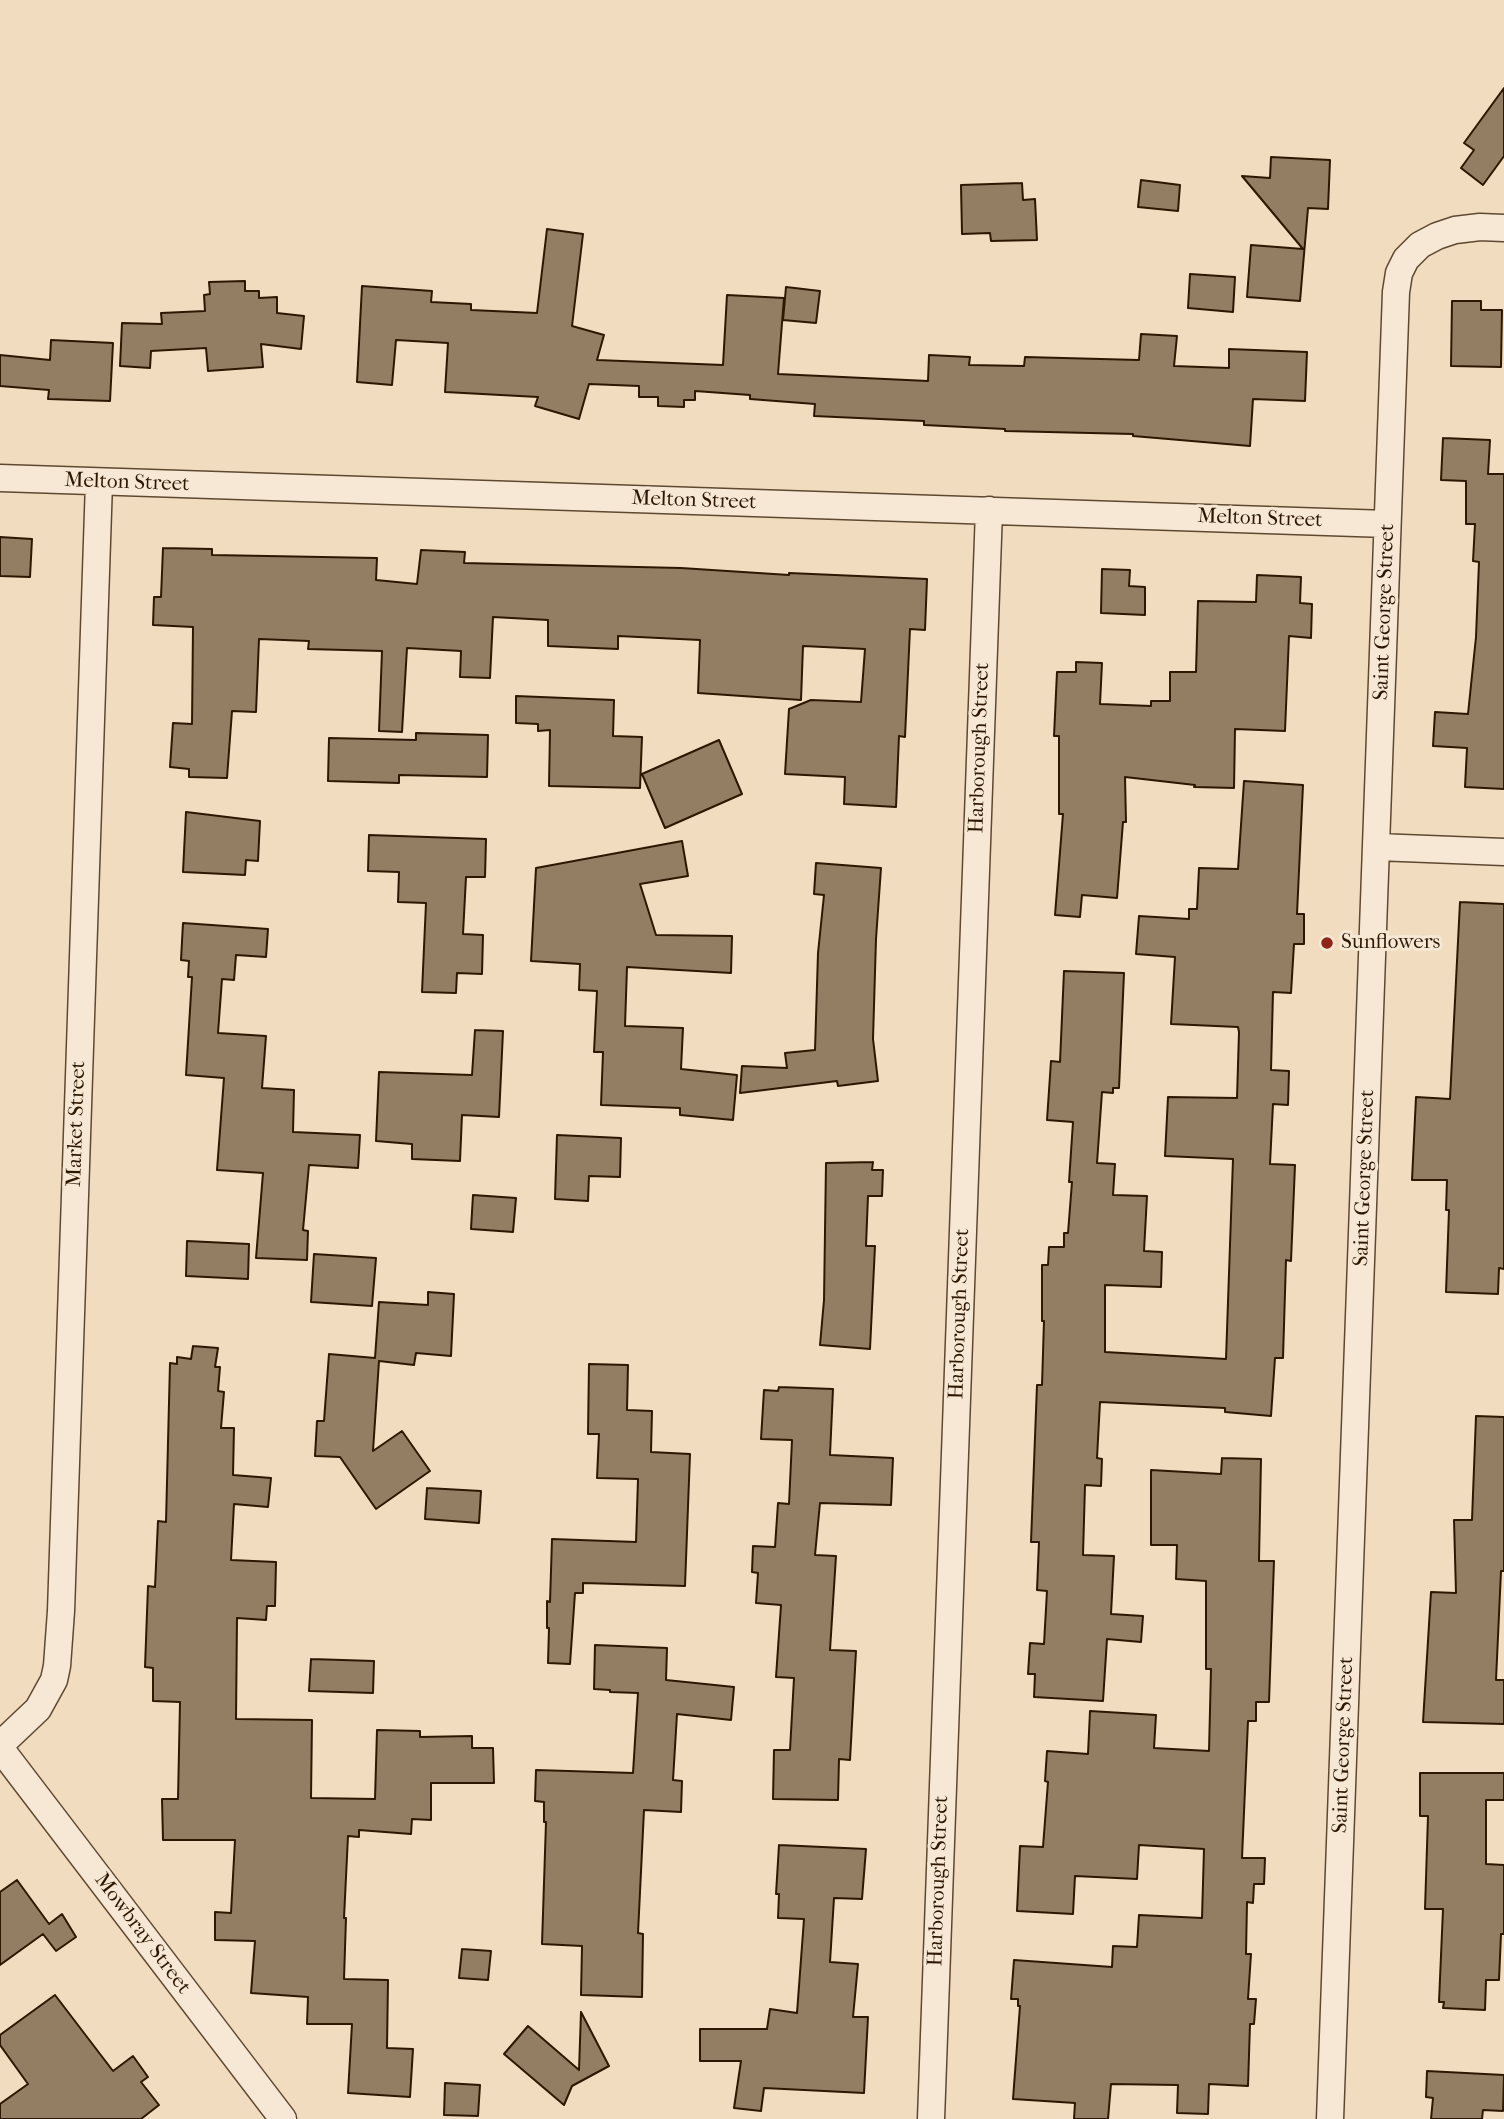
<!DOCTYPE html>
<style>
body{margin:0}
canvas{display:block;background:#f1dcbf}
</style>
<canvas width="1504" height="2119"></canvas>
<script>
const ctx = document.querySelector('canvas').getContext('2d');
ctx.lineJoin = 'round';
function fill(path, color) { ctx.fillStyle = color; ctx.fill(path, 'evenodd'); }
const toPath = rows => new Path2D(rows.map(r => 'M' + r).join(''));
function strokePath(path, color, width, dash) { ctx.strokeStyle = color; ctx.lineWidth = width; ctx.lineCap = dash ? 'butt' : 'round'; ctx.setLineDash(dash || []); ctx.stroke(path); }
function label(font, color, halo, rows, align = 'center') {
  ctx.font = font + ' "IM FELL French Canon",serif'; ctx.lineWidth = 6; ctx.setLineDash([]); ctx.textBaseline = 'middle'; ctx.strokeStyle = halo; ctx.fillStyle = color; for (const [text, x, y, turn = 0] of rows) {
    ctx.save(); ctx.translate(x, y); ctx.rotate((+turn || 0) * Math.PI / 180); ctx.textAlign = isNaN(turn) ? turn : align; if (halo) ctx.strokeText(text, 0, 0); ctx.fillText(text, 0, 0); ctx.restore();
  }
}
const building = toPath([
 [1504,88,1504,156,1483,185,1461,168,1474,150,1464,143,1504,88],
 [1271,157,1330,160,1328,209,1308,208,1300,301,1247,297,1251,245,1303,249,1242,176,1270,178,1271,157],
 [1141,180,1180,185,1178,211,1138,207,1141,180],
 [1022,183,1023,200,1035,199,1037,240,991,241,990,233,962,234,961,185,1022,183],
 [547,229,583,234,572,326,604,335,597,360,723,365,727,295,784,298,778,374,928,381,929,355,970,357,969,365,1024,366,1025,357,1139,360,1141,334,1177,336,1174,366,1229,368,1229,349,1307,352,1305,401,1253,399,1250,446,1133,436,1133,434,1005,431,1005,429,924,425,924,421,814,416,815,404,750,399,750,395,695,391,695,400,684,400,684,407,658,406,658,397,639,397,639,386,589,384,579,419,535,406,538,397,445,392,448,343,396,340,392,385,357,382,362,286,432,291,431,302,471,304,471,310,537,313,547,229],
 [1190,274,1235,277,1233,312,1188,308,1190,274],
 [245,281,245,291,259,291,259,298,277,297,277,313,304,316,301,349,261,344,263,367,208,371,206,348,151,351,150,368,120,366,122,323,162,324,161,313,205,311,204,295,210,294,209,282,245,281],
 [786,287,820,291,816,323,783,320,786,287],
 [1452,301,1481,301,1481,310,1502,310,1501,367,1451,366,1452,301],
 [51,340,113,343,110,401,48,399,49,390,0,386,0,355,50,360,51,340],
 [1443,438,1490,440,1488,474,1504,474,1504,789,1465,787,1467,748,1433,746,1435,712,1468,714,1476,637,1479,562,1473,561,1475,524,1466,524,1466,481,1441,480,1443,438],
 [0,537,32,539,30,577,0,576,0,537],
 [163,548,212,549,212,555,377,558,376,580,417,584,421,550,465,552,464,563,681,568,789,575,789,573,927,579,925,630,910,629,905,737,899,736,896,807,844,804,845,777,785,774,789,709,811,700,861,702,865,649,803,646,801,700,698,693,700,640,618,636,618,649,548,646,548,620,493,617,490,678,460,677,461,651,407,648,402,732,379,731,382,651,308,649,309,641,259,639,256,712,232,711,227,778,189,777,189,769,170,767,173,723,192,724,193,627,153,625,154,597,161,597,163,548],
 [1102,569,1130,570,1129,586,1145,587,1145,615,1101,613,1102,569],
 [1257,575,1301,577,1300,603,1312,604,1311,638,1289,636,1285,731,1235,729,1234,788,1194,787,1195,785,1125,777,1126,822,1123,822,1117,898,1082,895,1080,917,1055,915,1063,814,1059,814,1059,736,1054,736,1057,672,1076,672,1076,662,1102,663,1100,704,1151,706,1151,701,1170,701,1170,672,1196,672,1198,601,1256,602,1257,575],
 [516,696,614,700,613,736,642,737,640,788,549,786,550,730,538,731,538,724,516,723,516,696],
 [416,733,488,735,487,777,399,775,399,783,328,781,329,738,416,740,416,733],
 [719,740,742,794,665,828,642,774,719,740],
 [1244,781,1303,785,1297,914,1304,914,1304,944,1294,944,1291,993,1273,992,1271,1070,1289,1071,1288,1105,1273,1104,1270,1164,1295,1165,1291,1261,1286,1260,1283,1358,1275,1358,1271,1416,1225,1412,1225,1408,1100,1402,1097,1458,1102,1459,1101,1486,1085,1485,1083,1555,1114,1556,1111,1614,1143,1616,1141,1642,1107,1639,1103,1701,1034,1697,1035,1674,1028,1674,1030,1643,1044,1644,1047,1591,1037,1590,1039,1542,1031,1542,1037,1385,1042,1385,1044,1321,1042,1321,1042,1265,1048,1265,1049,1247,1064,1247,1064,1233,1068,1233,1072,1182,1069,1182,1073,1122,1047,1120,1051,1061,1060,1062,1064,971,1124,973,1119,1088,1113,1088,1113,1093,1102,1092,1097,1163,1115,1164,1113,1195,1147,1196,1144,1251,1162,1252,1161,1287,1105,1285,1105,1352,1226,1359,1233,1159,1165,1156,1168,1097,1237,1098,1239,1032,1238,1027,1171,1024,1175,957,1136,954,1139,916,1189,919,1189,909,1197,909,1199,868,1238,869,1244,781],
 [186,812,260,821,258,861,246,860,245,875,183,872,186,812],
 [369,835,486,839,485,877,466,877,463,934,483,935,482,974,457,973,456,993,422,992,426,903,398,902,399,872,368,871,369,835],
 [682,841,688,876,640,884,656,935,732,936,731,973,627,967,625,1026,683,1028,681,1069,737,1075,733,1120,680,1115,680,1108,601,1105,603,1052,594,1052,597,991,579,990,580,964,531,961,536,868,682,841],
 [816,863,881,868,876,939,873,1039,878,1081,838,1086,837,1081,740,1093,742,1066,787,1068,785,1053,815,1050,818,953,824,895,814,894,816,863],
 [1460,902,1504,904,1504,1269,1499,1268,1498,1294,1446,1292,1449,1210,1446,1210,1447,1180,1412,1180,1416,1097,1450,1099,1460,902],
 [183,923,268,929,266,957,236,955,234,980,222,979,218,1033,266,1036,262,1088,294,1090,293,1132,360,1135,358,1168,309,1165,303,1230,308,1231,307,1260,256,1258,263,1173,217,1170,224,1078,186,1075,192,977,188,977,189,961,181,960,183,923],
 [475,1030,503,1031,499,1117,462,1115,460,1161,412,1159,412,1144,376,1141,379,1072,472,1075,475,1030],
 [557,1135,621,1138,620,1177,589,1176,588,1201,555,1199,557,1135],
 [873,1162,872,1170,883,1170,882,1196,868,1196,866,1246,875,1246,870,1349,820,1345,824,1300,826,1163,873,1162],
 [473,1195,516,1198,513,1232,471,1229,473,1195],
 [187,1241,249,1244,248,1279,186,1276,187,1241],
 [314,1254,376,1258,372,1306,311,1302,314,1254],
 [428,1292,454,1294,451,1356,416,1353,414,1365,379,1361,373,1451,402,1431,430,1471,376,1509,340,1457,315,1456,317,1421,324,1421,329,1354,375,1358,379,1302,428,1305,428,1292],
 [193,1346,218,1348,215,1367,220,1367,218,1391,224,1392,221,1428,234,1428,233,1475,271,1478,268,1507,234,1504,231,1560,276,1562,275,1606,267,1606,266,1620,237,1618,236,1719,312,1720,311,1798,375,1799,377,1730,420,1731,420,1737,472,1736,472,1748,493,1748,494,1783,431,1783,431,1820,412,1819,411,1834,359,1830,359,1837,348,1836,344,1918,346,1918,344,1979,388,1980,387,2048,413,2049,410,2097,348,2093,352,2024,307,2024,308,1997,251,1993,255,1941,215,1940,215,1912,231,1913,235,1840,163,1840,162,1799,178,1799,180,1702,153,1701,153,1668,145,1667,148,1586,155,1587,158,1521,166,1522,170,1363,177,1364,177,1357,191,1359,193,1346],
 [589,1364,628,1365,627,1410,652,1411,651,1452,690,1454,685,1586,583,1583,583,1593,575,1593,570,1664,548,1663,549,1628,547,1628,547,1601,550,1602,552,1539,636,1542,638,1479,597,1478,599,1434,588,1434,589,1364],
 [779,1387,833,1389,830,1455,893,1458,891,1505,820,1503,815,1555,836,1556,830,1650,856,1651,850,1760,839,1759,838,1800,773,1799,774,1750,790,1750,794,1678,776,1677,781,1605,756,1603,758,1573,752,1572,753,1546,775,1547,778,1503,789,1504,792,1440,761,1439,764,1390,778,1391,779,1387],
 [1476,1416,1504,1417,1504,1571,1501,1571,1496,1680,1504,1680,1504,1724,1423,1722,1431,1592,1456,1593,1454,1520,1472,1520,1476,1416],
 [1222,1458,1261,1459,1259,1561,1274,1561,1269,1702,1256,1702,1256,1721,1248,1721,1242,1858,1265,1858,1264,1884,1254,1884,1253,1903,1247,1902,1246,1954,1251,1954,1248,1999,1256,1999,1254,2024,1250,2024,1248,2086,1209,2084,1208,2114,1177,2113,1178,2085,1111,2084,1108,2119,1074,2119,1075,2103,1013,2099,1020,2006,1018,2006,1018,1999,1011,1999,1014,1960,1112,1967,1113,1946,1137,1947,1139,1915,1202,1918,1204,1849,1139,1845,1137,1879,1075,1876,1073,1914,1017,1911,1020,1846,1043,1847,1048,1782,1045,1781,1047,1751,1088,1754,1090,1711,1156,1715,1154,1748,1209,1751,1211,1669,1206,1669,1206,1581,1176,1579,1177,1545,1151,1545,1151,1470,1221,1474,1222,1458],
 [427,1488,481,1491,479,1523,425,1519,427,1488],
 [595,1645,667,1648,666,1680,734,1687,731,1720,677,1714,673,1780,682,1781,681,1812,644,1810,638,1933,643,1934,642,1997,581,1995,582,1946,542,1944,546,1822,544,1822,544,1802,535,1801,536,1770,633,1773,638,1693,610,1692,610,1690,594,1689,595,1645],
 [311,1659,374,1661,373,1693,309,1691,311,1659],
 [1420,1773,1504,1773,1504,1800,1486,1800,1486,1864,1504,1865,1504,1934,1501,1934,1499,1980,1486,1980,1485,2010,1443,2008,1444,2002,1439,2002,1443,1909,1425,1909,1428,1816,1420,1816,1420,1773],
 [779,1845,866,1849,862,1899,834,1898,830,1962,858,1964,853,2017,868,2017,864,2093,764,2088,761,2111,734,2108,741,2061,700,2061,700,2029,767,2029,770,2009,797,2013,804,1919,778,1918,779,1894,776,1894,779,1845],
 [17,1880,49,1924,62,1914,76,1937,56,1951,43,1934,0,1965,0,1892,17,1880],
 [462,1949,491,1951,488,1980,459,1978,462,1949],
 [55,1995,113,2071,133,2056,148,2077,141,2082,159,2105,141,2119,0,2119,0,2104,28,2084,0,2045,0,2035,55,1995],
 [581,2012,609,2066,572,2086,564,2105,504,2054,528,2026,579,2070,581,2012],
 [1427,2071,1504,2075,1503,2111,1483,2110,1482,2119,1431,2119,1433,2098,1426,2097,1427,2071],
 [445,2083,480,2085,478,2116,444,2115,445,2083]
]);
fill(building, '#937d63');
strokePath(building, '#2e1700', 2);
const street = toPath([
 [0,478,1387,524],
 [1377,847,1504,852],
 [0,1745,38,1709,54,1680,57,1666,61,1611,99,482],
 [0,1748,283,2119],
 [931,2119,989,510],
 [1330,2119,1396,292,1399,273,1406,259,1420,245,1437,236,1455,230,1480,227,1504,228]
]);
strokePath(street, '#5f4830', 29);
strokePath(street, '#f6e8d5', 26);
for (const [x, y, r, color] of [
 [1327,943,7,"#8f2418"]
]) { const dot = new Path2D(); dot.arc(x, y, r, 0, 2 * Math.PI); ctx.fillStyle = color; ctx.fill(dot); strokePath(dot, '#f6e8d5', 2.5); }
label('21px', '#2e1700', '#f6e8d5', [
 ["Melton Street",127,483,2],
 ["Melton Street",694,501,2],
 ["Melton Street",1260,519,2],
 ["Saint George Street",1385,612,-88],
 ["Harborough Street",980,748,-88],
 ["Market Street",77,1124,-88],
 ["Saint George Street",1365,1178,-88],
 ["Harborough Street",960,1314,-88],
 ["Saint George Street",1344,1745,-88],
 ["Harborough Street",939,1881,-88],
 ["Mowbray Street",142,1934,53]
]);
label('21px', '#2e1700', '#f6e8d5', [
 ["Sunflowers",1341,943]
], 'left');
</script>
